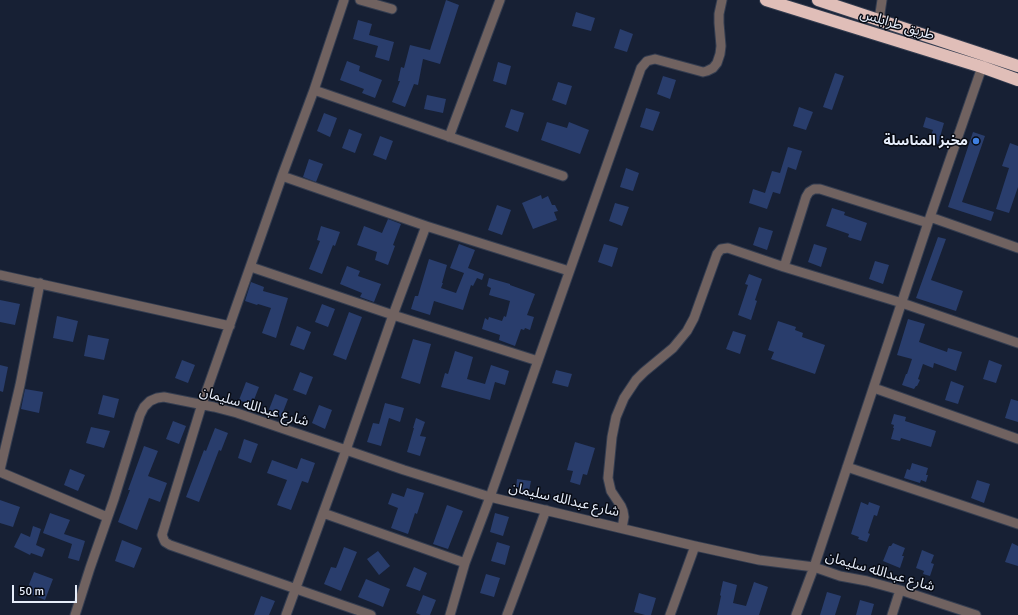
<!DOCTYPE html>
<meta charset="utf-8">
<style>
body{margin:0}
#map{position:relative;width:1018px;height:615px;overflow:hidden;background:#172034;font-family:Signika,sans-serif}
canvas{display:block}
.scale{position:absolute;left:12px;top:585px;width:65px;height:18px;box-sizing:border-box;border:2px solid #e6edfa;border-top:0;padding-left:5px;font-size:12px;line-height:14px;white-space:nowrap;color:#e6edfa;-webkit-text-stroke:3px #070a13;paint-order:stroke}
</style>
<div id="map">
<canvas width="1018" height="615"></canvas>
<div class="scale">50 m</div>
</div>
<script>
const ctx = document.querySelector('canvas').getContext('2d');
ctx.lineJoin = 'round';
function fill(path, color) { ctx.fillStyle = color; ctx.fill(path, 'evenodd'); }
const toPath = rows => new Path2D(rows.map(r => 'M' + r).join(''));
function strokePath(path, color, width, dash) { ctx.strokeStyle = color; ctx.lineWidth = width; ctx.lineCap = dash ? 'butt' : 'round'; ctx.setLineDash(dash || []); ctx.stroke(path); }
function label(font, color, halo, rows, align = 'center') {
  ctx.font = font + ' Signika,"Noto Sans Arabic",sans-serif'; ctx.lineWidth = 3; ctx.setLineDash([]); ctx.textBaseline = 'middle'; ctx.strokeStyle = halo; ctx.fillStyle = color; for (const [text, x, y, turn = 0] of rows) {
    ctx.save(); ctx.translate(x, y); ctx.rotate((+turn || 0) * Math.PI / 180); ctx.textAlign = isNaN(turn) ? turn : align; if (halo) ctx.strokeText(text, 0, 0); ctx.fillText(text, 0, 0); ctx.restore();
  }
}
fill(toPath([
 [446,0,459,5,440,64,423,59,418,85,414,84,405,107,392,102,400,81,398,81,401,67,404,68,410,45,430,50],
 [576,12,595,18,591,31,572,26],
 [358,20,372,24,369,35,394,42,389,61,375,57,378,46,353,39],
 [620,29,633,34,627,52,614,48],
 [347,61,360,66,359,71,382,80,375,98,362,93,364,89,340,80],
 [498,62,511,66,506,85,493,81],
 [835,73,844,76,832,110,823,107],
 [663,76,676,80,670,99,657,94],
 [558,82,572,86,566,105,552,100],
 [427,95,446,99,443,113,424,109],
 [799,107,813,112,806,130,793,126],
 [646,108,660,112,653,131,640,127],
 [511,109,524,113,518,132,505,127],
 [324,113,337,118,330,137,317,131],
 [926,117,944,123,938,144,929,141,933,130,923,127],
 [547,122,567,128,569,122,589,130,580,154,541,140],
 [349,129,362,134,355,153,342,148],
 [973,132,985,136,962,202,994,212,991,221,948,207],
 [380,136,393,141,386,160,373,155],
 [1010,143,1018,146,1018,187,1009,213,996,209,1009,168,1002,166],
 [788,147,802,151,796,170,788,167,780,194,773,192,767,209,749,203,753,189,765,193,772,171,780,173],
 [309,159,323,164,316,182,303,177],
 [626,168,639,173,633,191,620,187],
 [541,195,542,199,548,196,552,205,555,205,558,211,554,212,557,220,533,229,522,203],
 [615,203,629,207,622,226,609,221],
 [497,205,511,210,502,235,488,230],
 [832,208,845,212,844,215,867,223,861,241,848,237,849,234,826,226],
 [388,219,401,224,393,245,395,246,388,265,375,260,377,252,357,245,364,226,382,233],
 [321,226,340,232,335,246,333,245,322,274,309,269,320,241,317,240],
 [759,227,773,231,767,250,753,245],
 [938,237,946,239,931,280,963,291,956,311,916,298],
 [459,244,475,250,468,268,484,274,482,280,477,278,473,286,471,285,463,310,434,301,430,315,411,309,415,296,418,296,429,259,447,265,442,283,443,283,441,288,456,293,464,273,450,268],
 [604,244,618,248,612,267,598,262],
 [814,244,827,248,821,267,808,262],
 [875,261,889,265,883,284,869,279],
 [347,266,360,271,358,276,381,284,374,302,360,297,362,293,340,284],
 [749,274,762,279,755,300,757,301,751,320,738,315,748,285,745,284],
 [489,278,510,284,510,285,535,294,527,315,534,317,530,330,525,328,524,330,521,329,515,346,499,340,500,335,482,329,485,318,488,320,489,317,502,321,504,316,506,317,510,301,489,295,491,288,487,286],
 [251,282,264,287,263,291,288,298,276,338,262,333,271,308,258,304,257,305,245,301],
 [0,300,20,304,15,325,0,322],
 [322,304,335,309,328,327,315,322],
 [349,312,362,317,346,360,333,355],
 [57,316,78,321,73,342,53,338],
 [908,319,925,324,919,342,947,352,948,348,962,352,956,371,934,363,933,368,923,364,918,379,920,380,917,386,916,386,914,389,902,385,906,374,907,374,912,359,897,355],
 [778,321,796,327,795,330,803,333,802,337,825,345,815,374,771,359,774,352,768,350],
 [297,326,311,332,304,350,290,345],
 [733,331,746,335,740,354,726,349],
 [88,335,109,339,104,360,84,356],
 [413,339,431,344,420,384,401,378],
 [455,351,473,357,467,379,485,384,491,365,509,371,505,385,495,382,490,400,441,387,445,373,448,374],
 [182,360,195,365,188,383,175,378],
 [989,360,1002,365,996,383,983,379],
 [0,365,8,367,3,392,0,391],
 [556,370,572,374,568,387,552,383],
 [300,372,313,377,306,395,293,390],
 [951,381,964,386,958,404,945,400],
 [246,382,259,387,252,405,239,400],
 [25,389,43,392,39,413,21,409],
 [275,394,288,399,281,417,268,412],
 [103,395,119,399,114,418,98,414],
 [1011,399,1018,401,1018,422,1005,418],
 [385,403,404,408,400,422,389,418,381,446,367,442,373,423,379,424],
 [319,405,332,410,325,429,312,423],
 [894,414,906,417,905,421,936,431,931,447,901,438,900,441,891,439,894,428,893,428,894,425,891,424],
 [416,418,425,422,420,436,426,437,420,456,407,452,414,428,413,428],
 [173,421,186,426,179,444,166,439],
 [91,427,110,431,104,448,86,443],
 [215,428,228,433,221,451,219,450,199,502,186,497,204,450,206,451],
 [244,439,258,444,251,463,238,458],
 [575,442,595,448,587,475,583,474,580,485,570,482,573,471,567,470],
 [144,446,158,451,148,476,167,483,160,502,149,498,137,530,118,522,130,490,128,490],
 [301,458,315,463,308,483,302,481,291,510,277,505,287,480,267,473,272,460,297,469],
 [912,463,928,468,926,475,928,475,926,482,921,480,920,483,904,478,907,469,910,470],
 [70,469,85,475,78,491,64,485],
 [517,479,531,481,529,491,516,489],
 [977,480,990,484,984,503,971,498],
 [407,488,424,493,417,514,415,513,408,534,391,528,398,508,388,504,392,493,404,497],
 [0,500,20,507,13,527,0,523],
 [861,502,868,505,869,502,880,506,877,516,874,515,868,533,870,534,867,542,858,539,859,537,851,534],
 [447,505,463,511,448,549,433,544],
 [50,513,70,520,64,534,85,541,79,561,68,558,72,544,43,533],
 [495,513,509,517,503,536,490,532],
 [33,526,41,529,36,545,45,549,42,557,31,553,30,555,14,547,21,533,30,537],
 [122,540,142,548,134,568,115,561],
 [497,542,510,546,505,565,491,561],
 [893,543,905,548,902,556,904,556,900,568,883,561,889,546,891,546],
 [1012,543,1018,546,1018,566,1005,562],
 [344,547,357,552,341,591,324,584,331,567,336,568],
 [922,550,934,555,931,563,934,564,930,576,923,574,924,571,916,568],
 [378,551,390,566,379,575,367,559],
 [414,567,427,573,420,591,406,586],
 [34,572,53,579,45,600,26,592],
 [486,574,500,578,494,597,480,593],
 [366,579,390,589,383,607,358,597],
 [723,581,737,585,733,603,746,606,754,582,768,587,759,615,717,615,721,596,720,595],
 [827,592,841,596,835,615,820,615],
 [639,593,656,598,651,615,645,615,634,612],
 [423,595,436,600,430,615,421,615,416,613],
 [261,596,275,601,269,615,254,615],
 [860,600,874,604,871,615,856,615]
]), '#293d6c');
const minor = toPath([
 [344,0,314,90,282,176,202,404,162,535,164,540,165,542,170,545,371,615],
 [360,0,392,9],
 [879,20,882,0],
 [314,90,563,176],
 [449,137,500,0],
 [282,176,426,226,569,271],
 [930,217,1018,248],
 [251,267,393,315,538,361],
 [784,267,806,197,809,192,814,189,820,189,928,223],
 [0,275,230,326],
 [874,388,1018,439],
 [847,467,1018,524],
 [0,470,20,385,40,283],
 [0,472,107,517],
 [323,513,465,563],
 [622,528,624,517,623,511,621,506,611,491,608,478,612,437,616,417,624,398,636,380,644,372,673,348,687,331,694,318,717,254,721,249,728,248,784,267,902,303,1018,343],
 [75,615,90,568,114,499,140,415,144,407,150,401,157,398,164,397,214,407,237,413,346,450,404,470,490,497,695,546,759,560,814,567,840,576,867,581,900,590,976,615],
 [286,615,346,450,393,315,426,226],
 [450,615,465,563,490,497,641,68,647,61,655,59,703,72,707,71,713,68,717,63,720,54,721,46,719,23,719,14,722,0],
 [507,615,546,510],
 [670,615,695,546],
 [796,615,814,567,928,223,982,67],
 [892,615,900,590]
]);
const highway = toPath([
 [766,0,982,67,1018,80],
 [818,0,1018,66]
]);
strokePath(minor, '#343d50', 11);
strokePath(highway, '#343d50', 14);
strokePath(minor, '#706260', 9);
strokePath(highway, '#e0beb8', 12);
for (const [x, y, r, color] of [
 [976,141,4,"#3f7fe0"]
]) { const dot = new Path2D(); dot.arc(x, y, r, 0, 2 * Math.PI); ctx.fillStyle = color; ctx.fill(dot); strokePath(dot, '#070a13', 1.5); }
label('14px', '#e6edfa', '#070a13', [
 ["طريق طرابلس",897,25,17],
 ["شارع عبدالله سليمان",254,407,16],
 ["شارع عبدالله سليمان",564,500,13],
 ["شارع عبدالله سليمان",880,572,16]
]);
label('bold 14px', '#e6edfa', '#070a13', [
 ["مخبز المناسلة",968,141]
], 'right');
</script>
